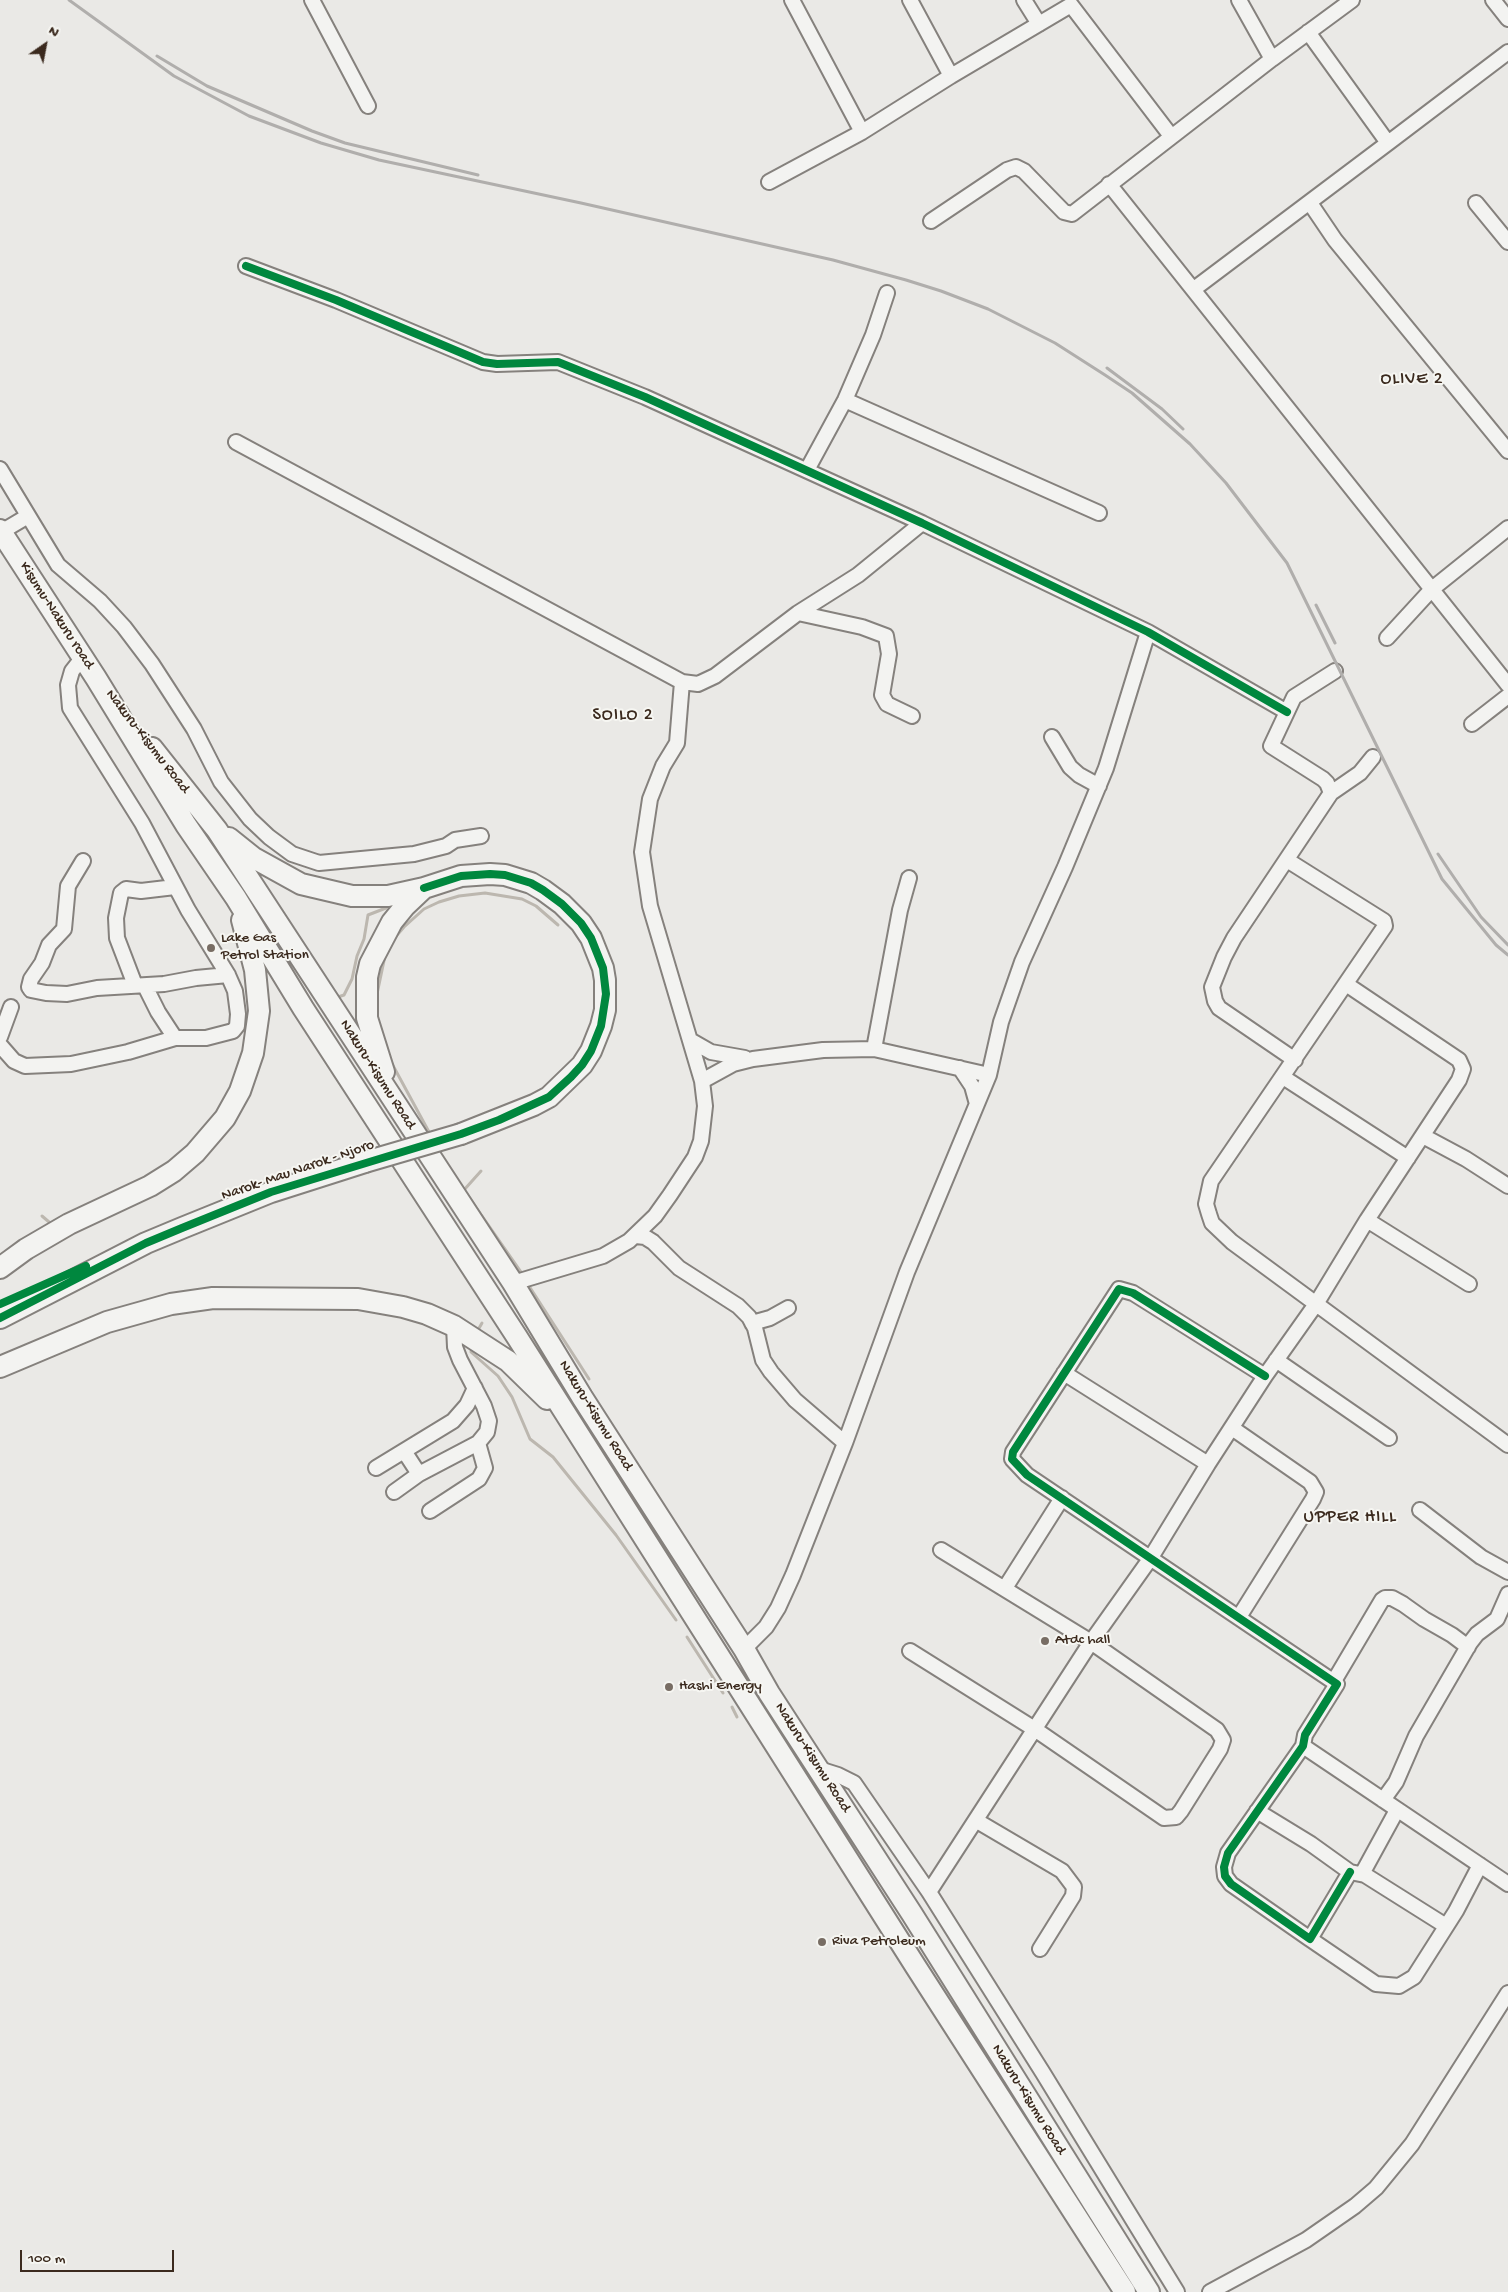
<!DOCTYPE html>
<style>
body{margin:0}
#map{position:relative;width:1508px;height:2292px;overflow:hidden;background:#eae9e6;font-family:"Gochi Hand",sans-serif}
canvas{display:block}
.north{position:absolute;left:20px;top:20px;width:50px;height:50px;-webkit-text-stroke:4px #f6f6f2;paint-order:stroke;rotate:33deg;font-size:14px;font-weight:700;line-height:20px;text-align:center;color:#3b2a1e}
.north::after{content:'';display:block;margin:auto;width:18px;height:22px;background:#3b2a1e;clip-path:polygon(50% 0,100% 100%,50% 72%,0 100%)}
.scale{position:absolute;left:20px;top:2250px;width:154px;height:22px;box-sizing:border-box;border:2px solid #3b2a1e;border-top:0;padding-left:6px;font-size:15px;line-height:18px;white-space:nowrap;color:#3b2a1e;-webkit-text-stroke:4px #f6f6f2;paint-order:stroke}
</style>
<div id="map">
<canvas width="1508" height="2292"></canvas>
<div class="north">N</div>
<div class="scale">100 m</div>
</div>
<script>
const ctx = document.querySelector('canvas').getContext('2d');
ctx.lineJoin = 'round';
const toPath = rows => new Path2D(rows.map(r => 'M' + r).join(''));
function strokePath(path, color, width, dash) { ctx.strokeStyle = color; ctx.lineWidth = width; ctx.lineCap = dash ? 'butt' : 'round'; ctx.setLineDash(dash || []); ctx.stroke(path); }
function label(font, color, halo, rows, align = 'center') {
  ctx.font = font + ' "Gochi Hand",sans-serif'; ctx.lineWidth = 4; ctx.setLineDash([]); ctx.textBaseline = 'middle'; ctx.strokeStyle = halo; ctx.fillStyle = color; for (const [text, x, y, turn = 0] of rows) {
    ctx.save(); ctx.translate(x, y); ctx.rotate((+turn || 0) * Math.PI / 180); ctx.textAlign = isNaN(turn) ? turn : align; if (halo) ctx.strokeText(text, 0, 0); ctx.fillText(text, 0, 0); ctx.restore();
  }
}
strokePath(toPath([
 [392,941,404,927,424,909,439,902,459,896,485,893,522,899,536,906,558,925],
 [377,994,385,956],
 [338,997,344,995,352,979,357,956,364,939,368,915,386,908],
 [390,1060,429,1132],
 [440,1153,446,1163],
 [464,1190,481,1171],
 [466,1193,521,1272],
 [42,1216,49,1222],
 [529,1286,589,1379],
 [478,1330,482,1323],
 [472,1345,471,1352,498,1376,512,1397,530,1439,553,1457,616,1535,676,1620],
 [687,1637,723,1693],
 [732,1707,737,1717]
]), '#bcb7af', 3);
const minor = toPath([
 [312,0,368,106],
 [792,0,862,132],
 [910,0,951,76],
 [1024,0,1039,24],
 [1239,0,1272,59],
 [1493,0,1508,19],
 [1388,143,1508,52],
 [769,182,862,132,951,76,1071,5,1171,136],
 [1109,184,1508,685],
 [1310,203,1335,240,1508,451],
 [1476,203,1508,242],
 [931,221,1007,170,1016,167,1024,171,1064,212,1072,214,1272,59,1352,0],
 [246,266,336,300,483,362,497,364,558,362,645,397,922,523,1148,632,1287,712],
 [1194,289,1388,143,1308,32],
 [845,400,1099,513],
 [236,442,682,682,698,684,715,676,798,613,858,575,922,523],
 [0,469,58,565,100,601,124,627,152,664,194,729,221,782,250,819,269,837,292,854,319,863,414,854,446,846,455,840,481,836],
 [807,470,845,400,873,335,887,293],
 [1,532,28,516],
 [798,613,862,627,886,636,889,654,882,695,887,704,912,716],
 [1387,638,1432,589,1508,528],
 [83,657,72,671,68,685,70,708,142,823,188,910,228,975,235,991,238,1014,237,1026,233,1031,206,1038,175,1038,158,1012,145,986],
 [1472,724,1508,696],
 [1052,737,1070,767,1079,775,1099,786],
 [1331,793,1327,783,1323,779,1271,746,1294,697,1335,671],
 [1287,860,1384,921,1385,926,1211,1181,1206,1204,1209,1214,1212,1223,1232,1242,1508,1445],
 [83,861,68,886,64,929,49,945,42,963,31,979,29,987,31,990,46,993,67,994,97,988,164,984,196,978,228,975],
 [135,985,117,938,116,918,121,893,126,889,141,891,175,887],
 [0,1037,11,1007],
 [690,1040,711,1052,745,1058],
 [0,1045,14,1061,25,1066,71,1064,128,1052,175,1038],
 [874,1049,900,910,909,878],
 [1295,1060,1219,1008,1215,1001,1212,987,1224,957,1234,938,1331,793,1360,773,1373,757],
 [960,1068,972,1086,977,1104],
 [1283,1077,1408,1158],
 [702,1081,733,1064,753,1059,823,1050,874,1049,989,1075],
 [1423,1136,1466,1159,1508,1186],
 [1367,1220,1469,1284],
 [636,1236,645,1237,653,1242,679,1268,738,1306,749,1317,755,1328,763,1360,771,1372,795,1400,845,1443],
 [513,1283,603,1256,629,1241,655,1216,670,1195,695,1157,701,1141,705,1106,702,1081,650,906,642,852,650,799,663,766,677,743,682,682],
 [752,1323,770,1318,788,1308],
 [1276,1360,1389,1438],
 [1064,1373,1208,1464],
 [1265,1376,1133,1293,1119,1289,1013,1452,1012,1459,1027,1475,1337,1684,1305,1735,1303,1746,1228,1853,1224,1867,1225,1876,1231,1884,1310,1939,1350,1872],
 [1232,1428,1310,1482,1316,1492,1313,1499,1239,1617],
 [404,1451,419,1474],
 [376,1468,453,1421,467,1405,475,1388],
 [394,1492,419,1474,478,1443,487,1432,489,1421,484,1406,460,1360,455,1347,454,1326],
 [1420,1510,1481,1557,1508,1572],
 [430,1511,479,1479,485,1468,478,1443],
 [1005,1588,1062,1498],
 [744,1649,766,1627,778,1608,793,1575,845,1443,907,1272,989,1075,1001,1022,1022,962,1065,867,1106,768,1148,632],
 [910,1651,1036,1730,1164,1818,1176,1817,1181,1811,1220,1749,1223,1740,1217,1730,1091,1642,941,1550],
 [1334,1681,1382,1600,1385,1598,1392,1598,1403,1604,1424,1619,1452,1635,1468,1647],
 [1303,1746,1508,1884],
 [819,1769,838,1775,854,1783,929,1892,1043,2073,1177,2292],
 [1383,1800,1396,1782,1416,1736,1470,1643,1477,1634,1497,1619,1508,1594],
 [1257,1811,1311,1844,1350,1872,1365,1875,1446,1926],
 [977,1821,1062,1871,1074,1887,1073,1896,1040,1949],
 [1362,1874,1397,1810],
 [929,1892,1091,1642,1150,1559,1208,1464,1265,1376,1316,1304,1367,1220,1459,1080,1463,1069,1459,1060,1346,984],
 [1310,1939,1376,1984,1399,1986,1414,1977,1456,1911,1480,1865],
 [1210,2292,1306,2240,1355,2206,1376,2188,1412,2144,1508,1993]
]);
const highway = toPath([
 [0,530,96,678,186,825,236,898,303,1008,517,1337,916,1967,1125,2292],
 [152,748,217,830,513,1283,582,1397,744,1649,769,1693,912,1914,1149,2292],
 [229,838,254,858,301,884,352,896,388,896,424,888,461,876,490,874,505,875,531,883,543,890,562,904,581,923,591,938,603,968,605,980,605,1010,601,1026,591,1051,582,1065,549,1097,534,1105,461,1134],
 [384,1072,367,1018,367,977,370,964,392,922,405,906,424,888],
 [0,1268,26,1249,69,1224,150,1186,174,1171,195,1153,225,1118,240,1091,253,1053,259,1011,255,970,242,920],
 [0,1318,146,1243,182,1228,271,1192,365,1162],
 [0,1367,107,1322,171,1304,213,1298,358,1299,403,1307,427,1314,454,1326,508,1361,547,1399]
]);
strokePath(minor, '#85817d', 18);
strokePath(highway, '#85817d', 24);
strokePath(minor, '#f3f3f1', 14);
strokePath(highway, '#f3f3f1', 20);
strokePath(toPath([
 [69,0,174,76,249,116,321,143,379,160,581,203,833,260,906,280,941,291,988,309,1055,343,1105,375,1132,393,1190,444,1226,483,1287,563,1442,879,1496,945,1508,955],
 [157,56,207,86,312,131,345,143,478,175],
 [1107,368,1162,409,1183,429],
 [1316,605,1335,643],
 [1438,854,1481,917,1508,945]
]), '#b0aeac', 3);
const highwayBridge = toPath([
 [365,1162,461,1134]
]);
strokePath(highwayBridge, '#85817d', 24, []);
strokePath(highwayBridge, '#f3f3f1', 20);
strokePath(toPath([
 [246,266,336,300,483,362,497,364,558,362,645,397,922,523,1148,632,1287,712],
 [0,1304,86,1266],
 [0,1318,146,1243,182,1228,271,1192,461,1134,499,1120,549,1097,571,1077,582,1065,591,1051,601,1026,606,994,603,968,591,938,581,923,562,904,543,890,531,883,505,875,490,874,461,876,424,888],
 [1265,1376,1133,1293,1119,1289,1013,1452,1012,1459,1027,1475,1337,1684,1305,1735,1303,1746,1228,1853,1224,1867,1225,1876,1231,1884,1310,1939,1350,1872]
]), '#00873e', 8);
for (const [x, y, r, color] of [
 [211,948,5,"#786d64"],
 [1045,1641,5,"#786d64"],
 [669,1687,5,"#786d64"],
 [822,1942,5,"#786d64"]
]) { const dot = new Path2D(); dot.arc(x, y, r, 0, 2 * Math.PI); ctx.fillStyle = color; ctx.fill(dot); strokePath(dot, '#f6f6f2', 2); }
label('15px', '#3b2a1e', '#f6f6f2', [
 ["Kisumu-Nakuru road",56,616,57],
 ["Nakuru-Kisumu Road",147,742,52],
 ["Nakuru-Kisumu Road",377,1075,57],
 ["Narok- Mau Narok - Njoro",298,1171,-19],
 ["Nakuru-Kisumu Road",595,1416,58],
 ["Nakuru-Kisumu Road",812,1758,57],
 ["Nakuru-Kisumu Road",1028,2100,58]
]);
label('15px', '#3b2a1e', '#f6f6f2', [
 ["Lake Gas",221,939],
 ["Petrol Station",221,956],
 ["Atdc hall",1055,1641],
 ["Hashi Energy",679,1687],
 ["Riva Petroleum",832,1942]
], 'left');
ctx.letterSpacing = '1px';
label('18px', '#3b2a1e', '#f6f6f2', [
 ["OLIVE 2",1412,380],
 ["SOILO 2",623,716],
 ["UPPER HILL",1350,1518]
]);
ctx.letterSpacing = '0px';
</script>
